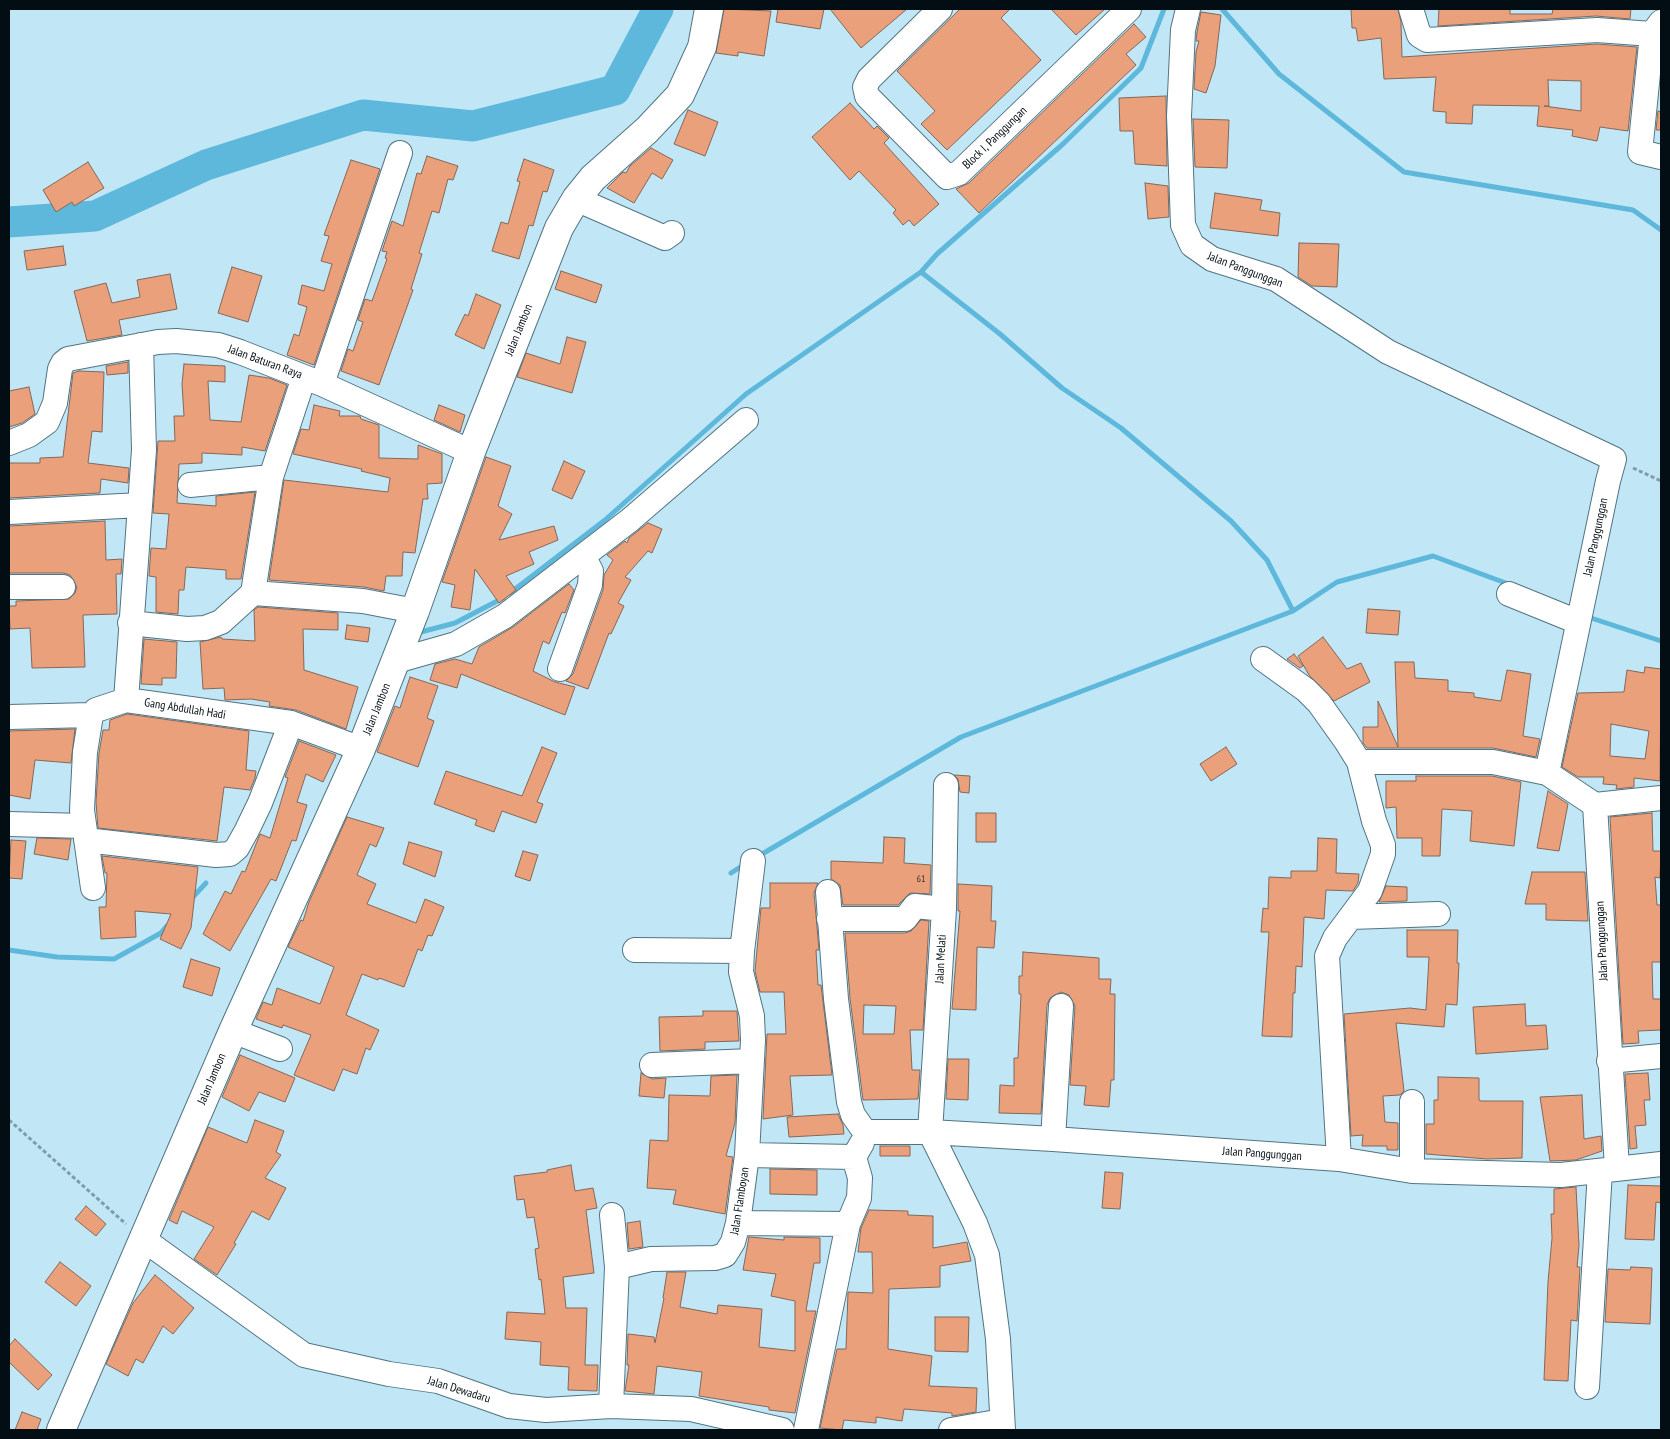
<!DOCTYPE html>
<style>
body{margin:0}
#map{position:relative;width:1670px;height:1439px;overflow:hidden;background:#c1e7f7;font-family:"PT Sans Narrow",sans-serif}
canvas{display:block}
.frame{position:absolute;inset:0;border:10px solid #030e14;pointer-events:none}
</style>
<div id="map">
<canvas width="1670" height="1439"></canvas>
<div class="frame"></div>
</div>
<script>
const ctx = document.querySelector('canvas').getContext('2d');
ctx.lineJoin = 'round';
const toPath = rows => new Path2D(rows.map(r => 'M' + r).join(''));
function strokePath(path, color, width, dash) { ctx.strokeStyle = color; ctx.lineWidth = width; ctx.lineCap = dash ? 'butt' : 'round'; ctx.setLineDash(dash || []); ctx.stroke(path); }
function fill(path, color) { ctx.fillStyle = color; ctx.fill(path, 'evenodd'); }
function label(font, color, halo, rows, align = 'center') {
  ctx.font = font + ' "PT Sans Narrow",sans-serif'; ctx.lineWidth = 4; ctx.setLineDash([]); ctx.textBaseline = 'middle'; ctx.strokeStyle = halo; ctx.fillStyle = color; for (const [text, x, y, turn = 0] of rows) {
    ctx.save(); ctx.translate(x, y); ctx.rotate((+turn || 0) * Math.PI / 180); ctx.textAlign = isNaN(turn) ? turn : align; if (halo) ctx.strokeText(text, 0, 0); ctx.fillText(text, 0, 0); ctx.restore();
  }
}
strokePath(toPath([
 [1222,9,1279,74,1404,172,1633,210,1661,230],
 [510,593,605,520,746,394,921,272,937,254,1063,144,1141,68,1164,9],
 [1293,611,1337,582,1433,556,1511,585],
 [1585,616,1661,641],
 [417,633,455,623,503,598],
 [757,857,961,737,1293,611,1267,560,1231,521,1121,428,1062,388,1000,334,921,272],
 [731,873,745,864],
 [191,899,206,883],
 [9,950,57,957,114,959,161,933,167,926]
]), '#5db8dc', 5);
strokePath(toPath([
 [9,222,95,216,206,165,363,115,473,126,615,90,658,9]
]), '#5db8dc', 31);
const building = toPath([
 [724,9,771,11,764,56,738,52,738,56,716,53,724,9],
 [778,9,824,9,820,29,776,22,778,9],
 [830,9,907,9,861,48,830,9],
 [960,9,1010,9,1001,18,1041,60,947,150,921,124,935,111,897,71,960,9],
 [1051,9,1105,9,1076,35,1051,9],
 [1351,9,1398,9,1401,22,1402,57,1597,44,1637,47,1628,131,1600,127,1597,141,1572,136,1573,130,1537,126,1539,106,1473,105,1472,124,1446,123,1446,112,1433,111,1436,77,1384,79,1381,38,1358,41,1356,28,1352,28,1351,9],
 [1548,80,1581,81,1581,111,1544,106,1549,106,1548,80],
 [1439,9,1510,9,1510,14,1552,14,1553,9,1631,9,1630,19,1596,16,1438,26,1439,9],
 [1201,12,1221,15,1215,66,1206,93,1194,89,1196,52,1199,41,1196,41,1197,32,1201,12],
 [1134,24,1146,37,1126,54,1136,65,979,213,956,189,969,183,1134,24],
 [1166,96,1167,166,1135,164,1133,131,1120,131,1119,98,1166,96],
 [850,103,874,129,877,126,889,138,884,143,939,204,914,226,909,220,903,225,893,213,896,210,859,171,850,180,812,137,850,103],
 [688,110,718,122,705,156,674,144,688,110],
 [1658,111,1661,112,1661,130,1656,130,1658,111],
 [1193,119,1229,120,1227,168,1195,167,1193,119],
 [651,148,673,160,662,179,652,173,634,203,607,188,623,172,626,173,630,166,651,148],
 [427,156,458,166,453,180,448,179,439,213,432,211,419,253,422,254,411,289,413,290,379,385,341,371,348,349,353,351,363,322,358,320,365,299,372,301,387,259,385,258,387,252,382,251,392,221,403,226,417,173,421,174,427,156],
 [524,159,554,170,547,192,543,191,533,226,529,225,519,259,492,251,501,222,508,224,520,182,517,181,524,159],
 [351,160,380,169,314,365,287,355,294,334,299,336,307,307,298,304,302,285,324,291,332,264,321,261,329,236,324,235,351,160],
 [88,162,104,188,74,206,72,202,56,212,43,190,88,162],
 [1145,183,1168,186,1169,217,1148,219,1145,183],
 [1215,193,1262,200,1260,210,1280,213,1278,236,1210,228,1215,193],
 [1299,243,1339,244,1337,287,1312,286,1298,277,1299,243],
 [63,246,66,265,27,270,24,251,63,246],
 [232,267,262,276,248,322,218,313,232,267],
 [561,271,602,285,596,303,555,289,561,271],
 [170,274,177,309,119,320,122,335,87,341,74,291,106,283,112,303,140,297,137,280,170,274],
 [476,294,501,305,484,349,455,335,465,314,468,316,476,294],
 [567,337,586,342,572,393,517,377,526,353,560,364,567,337],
 [128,362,128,373,107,375,106,366,128,362],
 [184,364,225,366,225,382,208,381,210,420,241,422,249,375,269,378,287,385,265,451,242,447,242,455,202,453,202,463,179,464,177,503,216,506,216,496,255,492,241,579,226,579,226,570,186,567,184,590,179,590,178,614,156,612,156,577,149,576,151,548,166,549,169,514,153,513,158,441,175,441,174,416,184,416,182,384,184,364],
 [79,371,104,372,102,432,92,431,88,463,129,468,128,483,101,479,100,493,9,498,9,463,40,463,40,458,63,457,73,373,79,371],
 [29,387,35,414,22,423,9,427,9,391,29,387],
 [314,405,340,411,339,416,360,416,361,419,379,425,379,458,418,459,418,445,442,454,442,483,427,484,428,499,423,499,415,553,403,552,402,576,386,576,384,591,364,587,269,580,284,480,388,492,390,478,361,471,362,469,293,454,301,429,309,430,314,405],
 [439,405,465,415,460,432,434,420,439,405],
 [486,457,511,466,498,506,512,514,499,540,554,526,558,540,529,552,534,564,506,576,516,590,499,603,475,569,470,610,451,607,455,585,442,582,486,457],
 [564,461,585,471,572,499,552,490,564,461],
 [105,521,106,560,122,559,121,574,116,574,117,614,83,615,85,667,32,668,30,628,10,629,9,606,16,606,16,601,69,599,75,593,77,587,70,575,63,573,9,573,9,526,105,521],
 [648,523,662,529,652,553,648,551,625,577,631,580,618,603,624,606,611,634,609,633,588,689,566,681,573,674,603,590,604,575,613,560,607,555,625,541,627,543,629,538,648,523],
 [569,584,574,590,565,613,562,612,549,644,543,641,533,671,555,682,575,687,565,715,461,674,457,688,430,680,435,664,455,659,472,664,479,647,513,627,569,584],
 [258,607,338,613,338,630,303,629,304,670,358,687,346,729,296,710,269,706,270,702,251,699,225,700,224,688,203,689,200,642,221,637,222,639,255,641,254,610,258,607],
 [1368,609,1400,611,1398,635,1366,633,1368,609],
 [347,625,370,628,368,642,345,639,347,625],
 [1323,637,1347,669,1361,663,1370,682,1334,701,1309,675,1298,656,1323,637],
 [144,639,177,642,176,678,162,678,162,685,141,684,144,639],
 [1294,654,1303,666,1300,668,1287,659,1294,654],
 [1395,662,1414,662,1415,678,1448,680,1448,691,1474,693,1474,697,1501,701,1507,670,1531,674,1523,736,1540,739,1536,757,1493,748,1367,748,1363,743,1363,727,1378,727,1378,701,1398,747,1395,662],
 [1645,667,1661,669,1660,781,1634,778,1634,787,1616,789,1617,785,1603,784,1604,777,1578,777,1562,767,1578,693,1624,692,1627,670,1644,673,1645,667],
 [1611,724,1649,731,1645,759,1610,756,1611,724],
 [410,677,438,686,427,718,434,721,418,767,377,752,395,706,400,708,410,677],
 [127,714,249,731,246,770,256,771,255,778,250,790,224,787,217,841,98,828,96,802,99,753,103,730,109,730,110,720,127,714],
 [75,729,71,763,35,760,30,799,9,795,9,731,75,729],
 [299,741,336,755,323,782,306,774,297,802,307,805,296,841,292,840,276,881,271,879,230,951,203,934,225,891,231,894,242,871,245,872,260,834,270,838,288,778,285,777,299,741],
 [542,747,557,753,537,802,543,804,536,823,502,811,494,832,475,825,477,820,434,804,446,771,522,796,542,747],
 [1226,747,1237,764,1211,781,1200,764,1226,747],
 [954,775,970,776,969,793,960,792,958,779,954,775],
 [1416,776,1492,776,1521,782,1514,846,1470,841,1472,811,1442,809,1440,856,1422,856,1422,838,1397,838,1396,807,1386,808,1386,781,1416,781,1416,776],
 [1548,791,1568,804,1559,851,1537,848,1548,791],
 [976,813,996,813,996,842,976,842,976,813],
 [1652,813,1653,851,1661,851,1660,878,1655,877,1657,905,1661,905,1661,962,1652,962,1653,999,1661,999,1661,1030,1638,1031,1639,1043,1623,1044,1610,817,1652,813],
 [347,817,384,828,376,847,370,844,357,875,376,884,367,904,416,923,425,899,444,907,432,936,428,935,422,951,418,949,404,987,379,978,378,980,362,974,346,1015,379,1030,370,1050,366,1048,357,1074,343,1069,334,1091,294,1075,311,1035,283,1025,282,1028,256,1019,263,1002,272,1005,277,988,320,1004,334,967,288,947,301,920,303,921,309,902,347,817],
 [884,837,905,838,904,863,931,865,930,894,910,893,898,905,843,905,840,885,831,879,831,861,883,863,884,837],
 [37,838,71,839,68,860,34,854,37,838],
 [1318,838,1337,839,1336,873,1359,874,1358,883,1353,891,1326,890,1324,919,1304,917,1302,967,1296,966,1295,993,1293,993,1292,1037,1262,1036,1269,932,1261,932,1263,908,1268,909,1269,877,1291,878,1291,871,1317,871,1318,838],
 [11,840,26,841,22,879,9,878,11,840],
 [409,842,442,852,435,877,403,864,409,842],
 [523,851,538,855,530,881,515,876,523,851],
 [102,856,198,867,191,928,181,949,160,939,171,914,135,911,136,937,101,939,99,907,106,907,107,873,105,873,102,856],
 [1532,872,1585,872,1588,921,1546,920,1546,904,1525,904,1532,872],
 [770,883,818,883,814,893,819,950,816,950,818,985,821,985,832,1075,790,1076,793,1115,763,1119,767,1034,786,1034,784,992,760,992,755,971,761,908,770,908,770,883],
 [958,884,992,886,991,921,996,921,994,948,977,947,976,1010,952,1009,960,911,958,911,958,884],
 [1386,886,1407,887,1407,901,1379,902,1386,886],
 [921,920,929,921,923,1030,910,1030,912,1070,920,1070,918,1099,863,1100,850,998,845,933,905,933,911,931,921,920],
 [864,1005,896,1006,894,1034,863,1034,864,1005],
 [1407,930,1458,930,1457,963,1459,963,1457,1005,1446,1004,1444,1027,1396,1023,1404,1091,1400,1095,1383,1096,1385,1122,1398,1123,1398,1150,1387,1150,1387,1146,1362,1146,1363,1135,1351,1136,1344,1014,1410,1008,1426,1010,1429,957,1407,957,1407,930],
 [1023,952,1099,958,1099,979,1111,979,1110,994,1115,994,1114,1080,1111,1080,1109,1107,1084,1105,1086,1086,1070,1085,1075,1006,1069,995,1061,992,1050,998,1047,1005,1041,1114,999,1113,1000,1085,1014,1086,1014,1058,1018,1058,1021,994,1019,994,1019,976,1022,976,1023,952],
 [191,959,220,968,212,996,183,987,191,959],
 [1525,1004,1526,1026,1546,1025,1548,1049,1476,1054,1473,1007,1525,1004],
 [703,1011,737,1011,739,1041,705,1042,705,1049,660,1051,659,1017,703,1016,703,1011],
 [240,1055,295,1078,285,1102,259,1092,249,1111,222,1097,240,1055],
 [948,1059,969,1059,968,1100,946,1099,948,1059],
 [641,1073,652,1079,666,1078,664,1098,639,1096,641,1073],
 [1648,1073,1650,1100,1644,1100,1646,1125,1635,1126,1637,1148,1630,1149,1625,1074,1648,1073],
 [737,1075,735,1123,726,1156,733,1157,725,1214,673,1204,676,1190,647,1188,650,1140,668,1141,669,1095,710,1096,711,1076,737,1075],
 [1438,1077,1479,1078,1479,1100,1481,1101,1523,1101,1522,1158,1487,1159,1426,1154,1426,1124,1434,1124,1434,1100,1438,1100,1438,1077],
 [1582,1095,1584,1139,1601,1136,1602,1151,1576,1160,1550,1161,1540,1097,1582,1095],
 [838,1114,843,1125,844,1134,789,1137,787,1117,838,1114],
 [255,1120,284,1131,276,1152,281,1155,265,1178,286,1188,269,1220,252,1211,234,1243,236,1244,217,1275,194,1259,214,1227,182,1211,177,1224,169,1220,208,1127,247,1143,255,1120],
 [880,1146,910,1146,910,1156,880,1156,880,1146],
 [571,1165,575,1191,593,1188,597,1208,586,1210,594,1273,563,1277,566,1308,587,1308,585,1365,598,1365,597,1391,568,1390,569,1367,540,1365,541,1342,505,1339,507,1312,545,1314,541,1279,539,1280,535,1249,539,1248,534,1217,527,1218,524,1199,517,1200,514,1176,547,1172,547,1170,571,1165],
 [770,1169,817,1170,817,1195,770,1194,770,1169],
 [1105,1172,1123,1173,1120,1209,1102,1208,1105,1172],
 [1628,1185,1661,1186,1661,1203,1656,1202,1654,1240,1625,1239,1628,1185],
 [1576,1187,1579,1245,1577,1267,1580,1267,1577,1321,1571,1320,1568,1381,1544,1380,1548,1282,1552,1238,1551,1214,1554,1214,1554,1189,1576,1187],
 [86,1206,106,1224,96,1236,75,1219,86,1206],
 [869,1210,908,1211,908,1215,933,1216,933,1248,967,1242,971,1261,940,1266,940,1287,889,1289,888,1349,932,1356,929,1386,977,1388,976,1412,952,1416,952,1413,904,1409,902,1421,876,1417,876,1423,844,1420,842,1430,820,1428,837,1349,846,1349,848,1292,873,1293,872,1252,858,1252,861,1228,869,1210],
 [640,1221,643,1247,629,1249,627,1223,640,1221],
 [749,1237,784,1240,784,1237,820,1238,820,1263,814,1263,806,1311,816,1311,795,1413,769,1410,769,1407,699,1396,702,1372,657,1366,654,1394,625,1391,629,1365,627,1365,628,1334,654,1337,655,1343,664,1298,663,1298,667,1272,686,1272,680,1307,717,1314,718,1305,762,1309,759,1347,795,1351,795,1301,771,1296,776,1274,743,1270,749,1237],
 [60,1262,91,1286,76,1306,45,1282,60,1262],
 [1631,1267,1652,1268,1650,1324,1605,1322,1608,1269,1630,1270,1631,1267],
 [155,1275,194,1308,173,1334,163,1326,143,1363,136,1359,128,1376,106,1364,133,1303,155,1275],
 [935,1317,969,1317,968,1352,935,1351,935,1317],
 [15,1339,52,1375,38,1390,9,1362,9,1346,15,1339],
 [22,1412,41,1419,37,1430,15,1430,22,1412]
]);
fill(building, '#e9a07b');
strokePath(building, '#856758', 1);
const minor = toPath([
 [940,9,869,79,865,87,867,96,947,177,959,173,1129,9],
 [1188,9,1183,30,1179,116,1183,225,1192,245,1212,259,1276,279,1388,352,1614,459,1608,481,1547,773,1595,805,1617,1168],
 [1411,9,1419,35,1427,40,1597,30,1652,34],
 [1661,22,1652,34,1640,152,1661,157],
 [576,199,665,238,672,233],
 [322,384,400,153],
 [9,443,29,435,47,422,55,403,60,369,63,363,68,359,158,342,176,341,218,345,240,352,322,384,471,452],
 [190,485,271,477],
 [9,512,140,505],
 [9,587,63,587],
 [253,593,271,477,304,377],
 [1509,594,1578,622],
 [130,623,187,629,205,628,221,622,253,593,363,601,415,611],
 [1263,659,1306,690,1319,703,1346,741,1359,762,1374,821,1383,845,1383,854,1370,891,1335,938,1327,956,1339,1159],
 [396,661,456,644,505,616,630,520,746,420],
 [560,669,590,585,591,571,583,556],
 [126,700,144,450,141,345],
 [91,715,85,752,82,810,93,888],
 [9,717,91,715,96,710,126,700,291,723,361,749],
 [1359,762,1493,762,1547,773],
 [1595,805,1661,798],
 [9,824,84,826],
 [86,840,216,855,230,854,237,848,247,830,260,803,291,723],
 [828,892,836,999,849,1102,853,1115,865,1132],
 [944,909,946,785],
 [1351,917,1438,914],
 [829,919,905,919,915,906,944,909,930,1132],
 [635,950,742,951],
 [233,1031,280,1049],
 [1609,1061,1661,1056],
 [652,1065,752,1061],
 [865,1132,930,1132,1053,1139,1339,1159,1412,1171,1561,1175,1661,1164],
 [930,1132,975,1223,987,1255,998,1339,1003,1430],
 [1053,1139,1061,1006],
 [747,1155,854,1157,862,1143],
 [1412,1171,1412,1102],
 [612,1215,617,1267],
 [738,1223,848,1224],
 [143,1239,304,1355,389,1374,438,1381,509,1406,546,1410,611,1406,691,1409,782,1430],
 [1587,1387,1600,1171],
 [611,1406,617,1267,651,1259,715,1258,725,1255,733,1242,738,1223,747,1155,753,1040,752,1016,741,972,742,951,753,861],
 [806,1430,848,1224,859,1198,860,1178,854,1157],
 [951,1430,1002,1421]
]);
const major = toPath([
 [61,1430,233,1031,361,749,415,611,471,452,559,228,576,199,593,178,647,130,680,95,702,47,709,9]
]);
strokePath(minor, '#517482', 26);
strokePath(major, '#517482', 30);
strokePath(toPath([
 [1633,468,1661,481],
 [9,1120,126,1224]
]), '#809ca9', 3, [4, 2.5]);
strokePath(minor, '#fff', 24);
strokePath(major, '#fff', 28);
label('10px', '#3c322e', null, [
 ["61",921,879]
]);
label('12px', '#030e14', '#fff', [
 ["Block I, Panggungan",995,138,-44],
 ["Jalan Panggunggan",1245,270,21],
 ["Jalan Jambon",519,330,-68],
 ["Jalan Baturan Raya",265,362,20],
 ["Jalan Panggunggan",1596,537,-78],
 ["Gang Abdullah Hadi",185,709,9],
 ["Jalan Jambon",377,709,-68],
 ["Jalan Panggunggan",1602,941,-93],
 ["Jalan Melati",941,959,-87],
 ["Jalan Jambon",212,1079,-67],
 ["Jalan Panggunggan",1262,1154,4],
 ["Jalan Flamboyan",740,1201,-81],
 ["Jalan Dewadaru",459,1390,17]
]);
</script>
